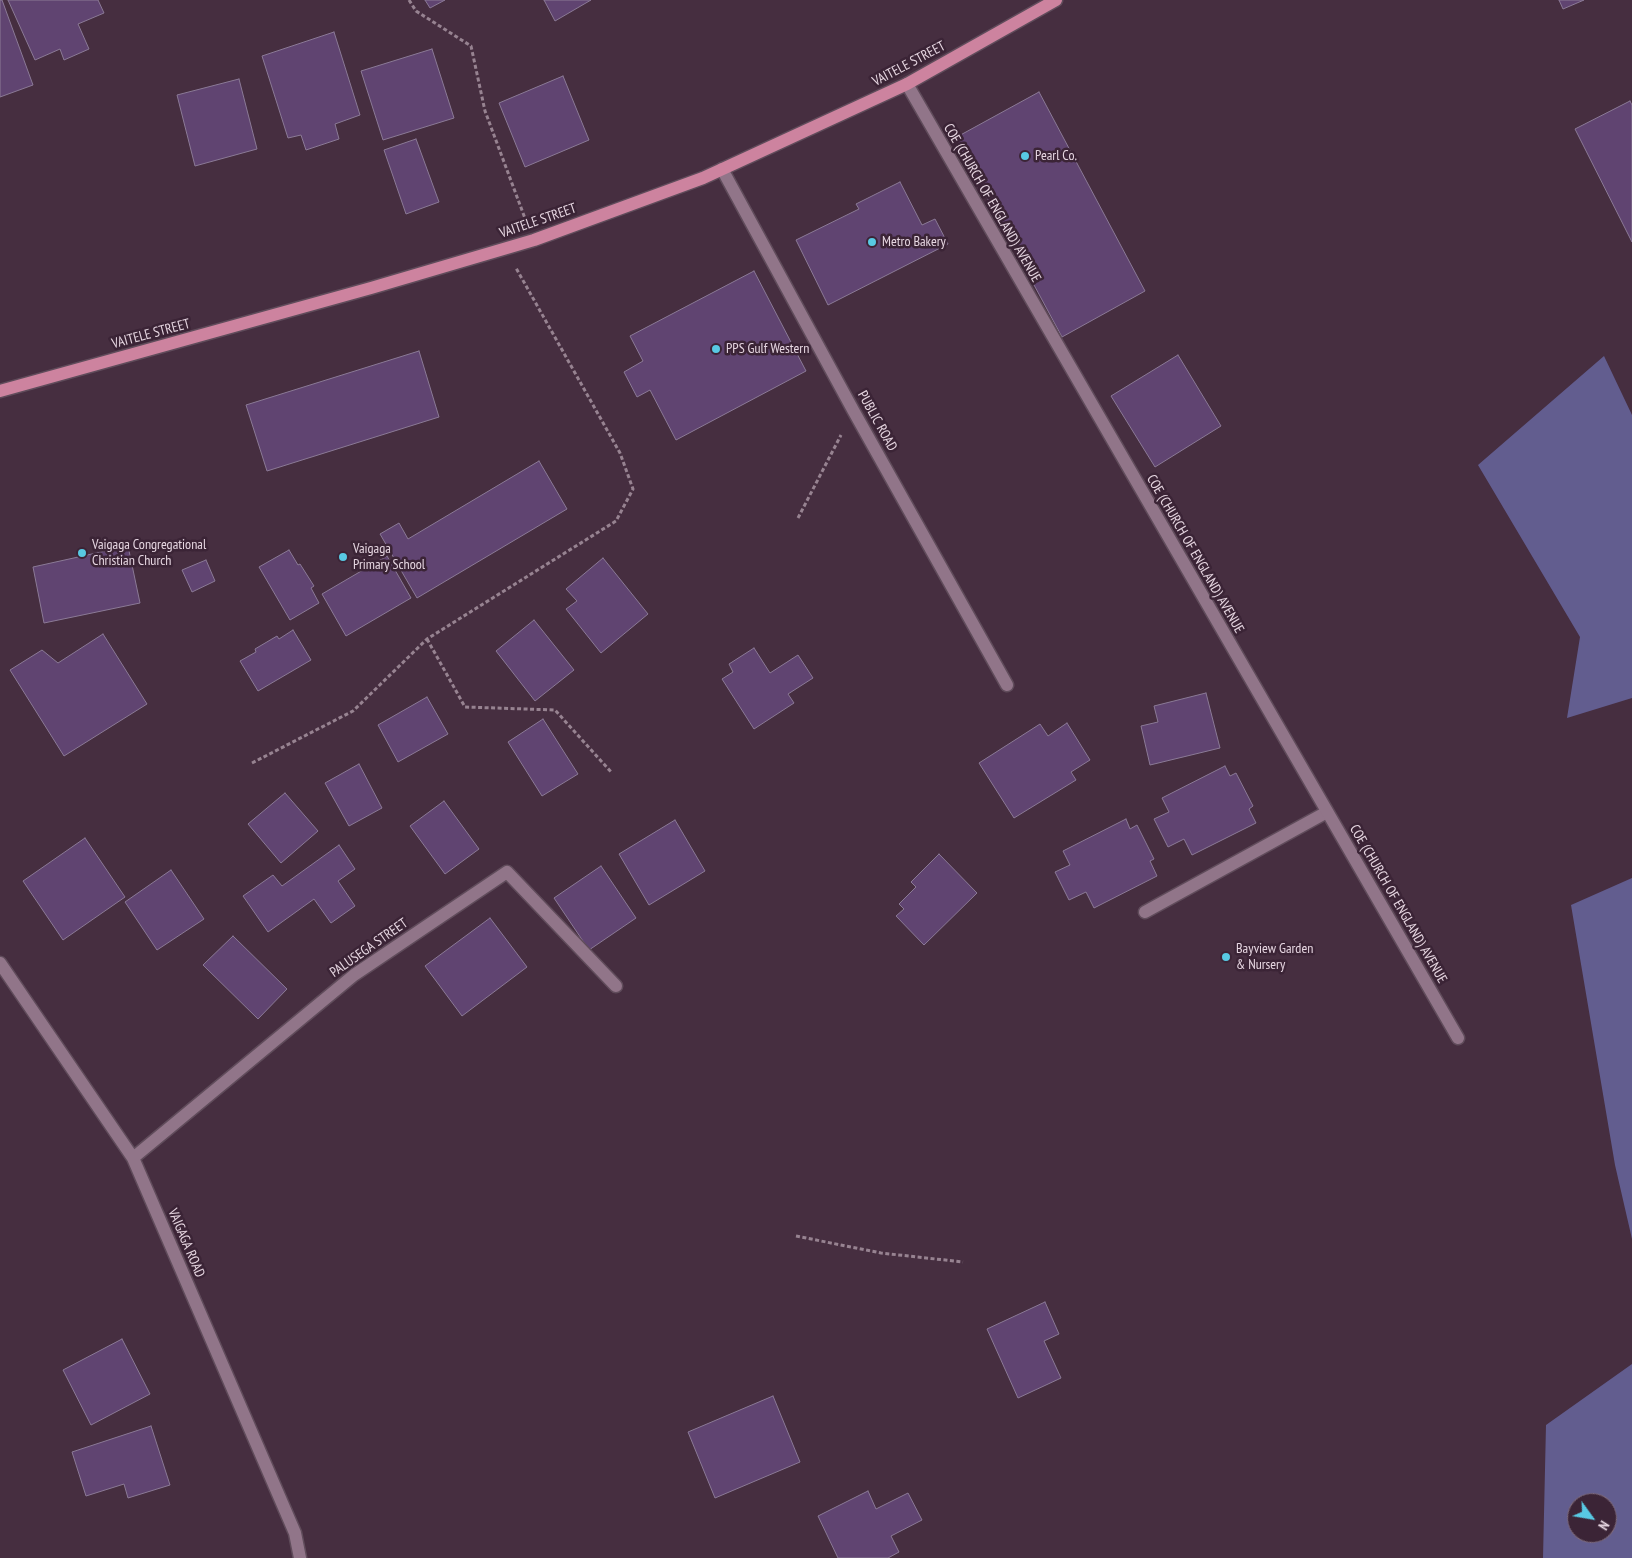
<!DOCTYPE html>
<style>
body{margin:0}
#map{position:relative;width:1632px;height:1558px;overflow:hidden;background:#462e40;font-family:"PT Sans Narrow",sans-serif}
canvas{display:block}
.north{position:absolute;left:1567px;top:1493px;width:50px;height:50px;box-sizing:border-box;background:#3b2436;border:1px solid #7f6b7a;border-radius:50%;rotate:122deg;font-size:14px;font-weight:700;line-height:20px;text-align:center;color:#e6d6e1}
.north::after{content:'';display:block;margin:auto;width:18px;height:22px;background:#58c9e3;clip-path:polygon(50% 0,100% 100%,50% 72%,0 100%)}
</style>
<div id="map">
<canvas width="1632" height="1558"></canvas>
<div class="north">N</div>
</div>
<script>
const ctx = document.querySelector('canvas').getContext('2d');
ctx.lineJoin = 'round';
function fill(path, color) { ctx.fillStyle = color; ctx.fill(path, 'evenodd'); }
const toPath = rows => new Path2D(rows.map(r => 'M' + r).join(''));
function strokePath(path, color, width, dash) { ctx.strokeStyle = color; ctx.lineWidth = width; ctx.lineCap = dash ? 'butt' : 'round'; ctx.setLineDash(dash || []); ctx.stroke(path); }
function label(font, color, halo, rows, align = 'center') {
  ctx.font = font + ' "PT Sans Narrow",sans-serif'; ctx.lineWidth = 5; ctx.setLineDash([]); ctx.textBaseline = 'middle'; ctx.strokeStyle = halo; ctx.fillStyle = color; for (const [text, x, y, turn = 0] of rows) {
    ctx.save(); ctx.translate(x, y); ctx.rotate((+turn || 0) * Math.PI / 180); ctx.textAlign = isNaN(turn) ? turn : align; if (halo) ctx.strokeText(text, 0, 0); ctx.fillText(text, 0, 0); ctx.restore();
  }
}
fill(toPath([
 [1604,356,1632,415,1632,698,1567,718,1580,637,1478,465],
 [1632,878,1632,1239,1615,1165,1571,905],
 [1632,1364,1632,1558,1543,1558,1546,1425],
 [1577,1503,1607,1503,1607,1533,1577,1533]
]), '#625d8f');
const building = toPath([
 [0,0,2,0,33,85,0,97,0,0],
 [8,0,98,0,104,13,78,24,89,49,64,60,60,49,35,60,8,0],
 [425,0,445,0,430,8,425,0],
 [544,0,591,0,555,21,544,0],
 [1559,0,1584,0,1563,9,1559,0],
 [334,32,360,115,335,124,339,139,306,150,301,135,288,138,262,56,334,32],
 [432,49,454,118,383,140,361,71,432,49],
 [563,76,589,140,525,167,499,103,563,76],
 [239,79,257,149,195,166,177,95,239,79],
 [1039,92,1145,291,1062,337,955,138,1039,92],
 [1630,101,1632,105,1632,242,1575,129,1630,101],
 [416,139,439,202,406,214,384,150,416,139],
 [900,182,922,225,935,219,948,244,828,305,796,240,859,209,856,204,900,182],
 [754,271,806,371,676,440,650,390,637,397,624,372,643,361,630,336,754,271],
 [419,351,439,417,267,471,246,405,419,351],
 [1178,355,1221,426,1155,467,1111,396,1178,355],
 [539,461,567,509,417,598,380,534,399,523,408,539,539,461],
 [128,546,140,603,44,623,33,567,128,546],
 [289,550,298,565,300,564,314,586,311,588,319,603,290,620,259,567,289,550],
 [387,556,411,598,346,636,322,594,387,556],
 [603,558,648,614,601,653,566,609,577,601,566,589,603,558],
 [206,560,215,581,192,592,182,570,206,560],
 [534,620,574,670,535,701,496,651,534,620],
 [293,630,311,660,258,691,240,661,256,652,255,649,277,636,279,639,293,630],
 [103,634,147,704,64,756,10,670,42,650,58,663,103,634],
 [754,648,770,673,798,655,813,678,788,694,794,703,754,729,722,679,733,672,729,664,754,648],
 [1206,693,1220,748,1150,765,1141,726,1158,722,1154,706,1206,693],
 [427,697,448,734,398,762,378,725,427,697],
 [543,719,578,774,542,796,508,742,543,719],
 [1067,723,1090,760,1071,772,1076,780,1014,818,979,763,1040,724,1048,736,1067,723],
 [359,764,382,808,349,826,325,783,359,764],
 [1225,766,1230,776,1236,773,1253,806,1249,809,1256,823,1192,855,1184,839,1168,847,1154,819,1169,812,1162,798,1225,766],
 [285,793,318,831,281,863,248,824,285,793],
 [444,801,479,849,445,874,410,826,444,801],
 [1126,819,1130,829,1137,825,1154,859,1150,861,1157,876,1094,908,1086,892,1069,900,1055,872,1070,865,1063,851,1126,819],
 [675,820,705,871,649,905,619,854,675,820],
 [85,838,125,897,63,940,23,881,85,838],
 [339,845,355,869,338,881,355,906,331,923,314,899,268,932,243,896,273,875,282,886,339,845],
 [939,854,977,893,924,945,896,916,904,909,899,904,916,887,911,882,939,854],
 [601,866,636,918,589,950,554,898,601,866],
 [171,870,204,919,157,950,125,902,171,870],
 [490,918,527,967,462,1016,425,966,490,918],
 [233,936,287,989,258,1019,203,965,233,936],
 [1045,1302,1059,1334,1044,1341,1061,1378,1018,1398,987,1329,1045,1302],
 [122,1339,150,1394,91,1425,63,1370,122,1339],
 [773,1396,800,1462,715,1498,688,1432,773,1396],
 [151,1426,170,1485,128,1498,124,1484,86,1496,72,1452,151,1426],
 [868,1491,876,1509,908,1493,922,1520,891,1536,899,1552,888,1558,838,1558,818,1516,868,1491]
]);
fill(building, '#604471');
strokePath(building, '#8b7a96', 1);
const lane = toPath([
 [1145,912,1327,812]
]);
const street = toPath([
 [907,84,1458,1038],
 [722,169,853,410,1007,685],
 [0,963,133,1158,295,1533,300,1558],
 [133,1158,354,975,507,872,616,986]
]);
const primary = toPath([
 [0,391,371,288,534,240,703,178,907,84,1056,0]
]);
strokePath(lane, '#604c5b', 15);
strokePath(street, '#604c5b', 15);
strokePath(primary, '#604c5b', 15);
strokePath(toPath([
 [409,0,416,11,471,46,485,111,526,221],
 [798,518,841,435],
 [427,639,465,707,555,710,612,773],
 [252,763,353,711,427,639,616,521,633,489,620,453,516,268],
 [796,1236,881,1253,963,1262]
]), '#978391', 3, [4, 2.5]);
strokePath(lane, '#917589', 12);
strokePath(street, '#917589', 12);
strokePath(primary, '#cd839f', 12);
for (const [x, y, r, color] of [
 [1025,156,5,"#58c9e3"],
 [872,242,5,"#58c9e3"],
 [716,349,5,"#58c9e3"],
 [82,553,5,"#58c9e3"],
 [343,557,5,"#58c9e3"],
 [1226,957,5,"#58c9e3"]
]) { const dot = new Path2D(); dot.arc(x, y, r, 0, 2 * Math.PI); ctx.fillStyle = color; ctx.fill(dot); strokePath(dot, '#3b2436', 2); }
label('14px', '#e6d6e1', '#3b2436', [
 ["VAITELE STREET",909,64,-28],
 ["COE (CHURCH OF ENGLAND) AVENUE",992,203,60],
 ["VAITELE STREET",538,221,-19],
 ["VAITELE STREET",151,334,-15],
 ["PUBLIC ROAD",877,421,61],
 ["COE (CHURCH OF ENGLAND) AVENUE",1195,554,60],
 ["COE (CHURCH OF ENGLAND) AVENUE",1398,904,60],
 ["PALUSEGA STREET",369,948,-35],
 ["VAIGAGA ROAD",186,1243,67]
]);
label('14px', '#e6d6e1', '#3b2436', [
 ["Pearl Co.",1035,156],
 ["Metro Bakery",882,242],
 ["PPS Gulf Western",726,349],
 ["Vaigaga Congregational",92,545],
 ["Christian Church",92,561],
 ["Vaigaga",353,549],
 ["Primary School",353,565],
 ["Bayview Garden",1236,949],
 ["& Nursery",1236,965]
], 'left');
</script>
